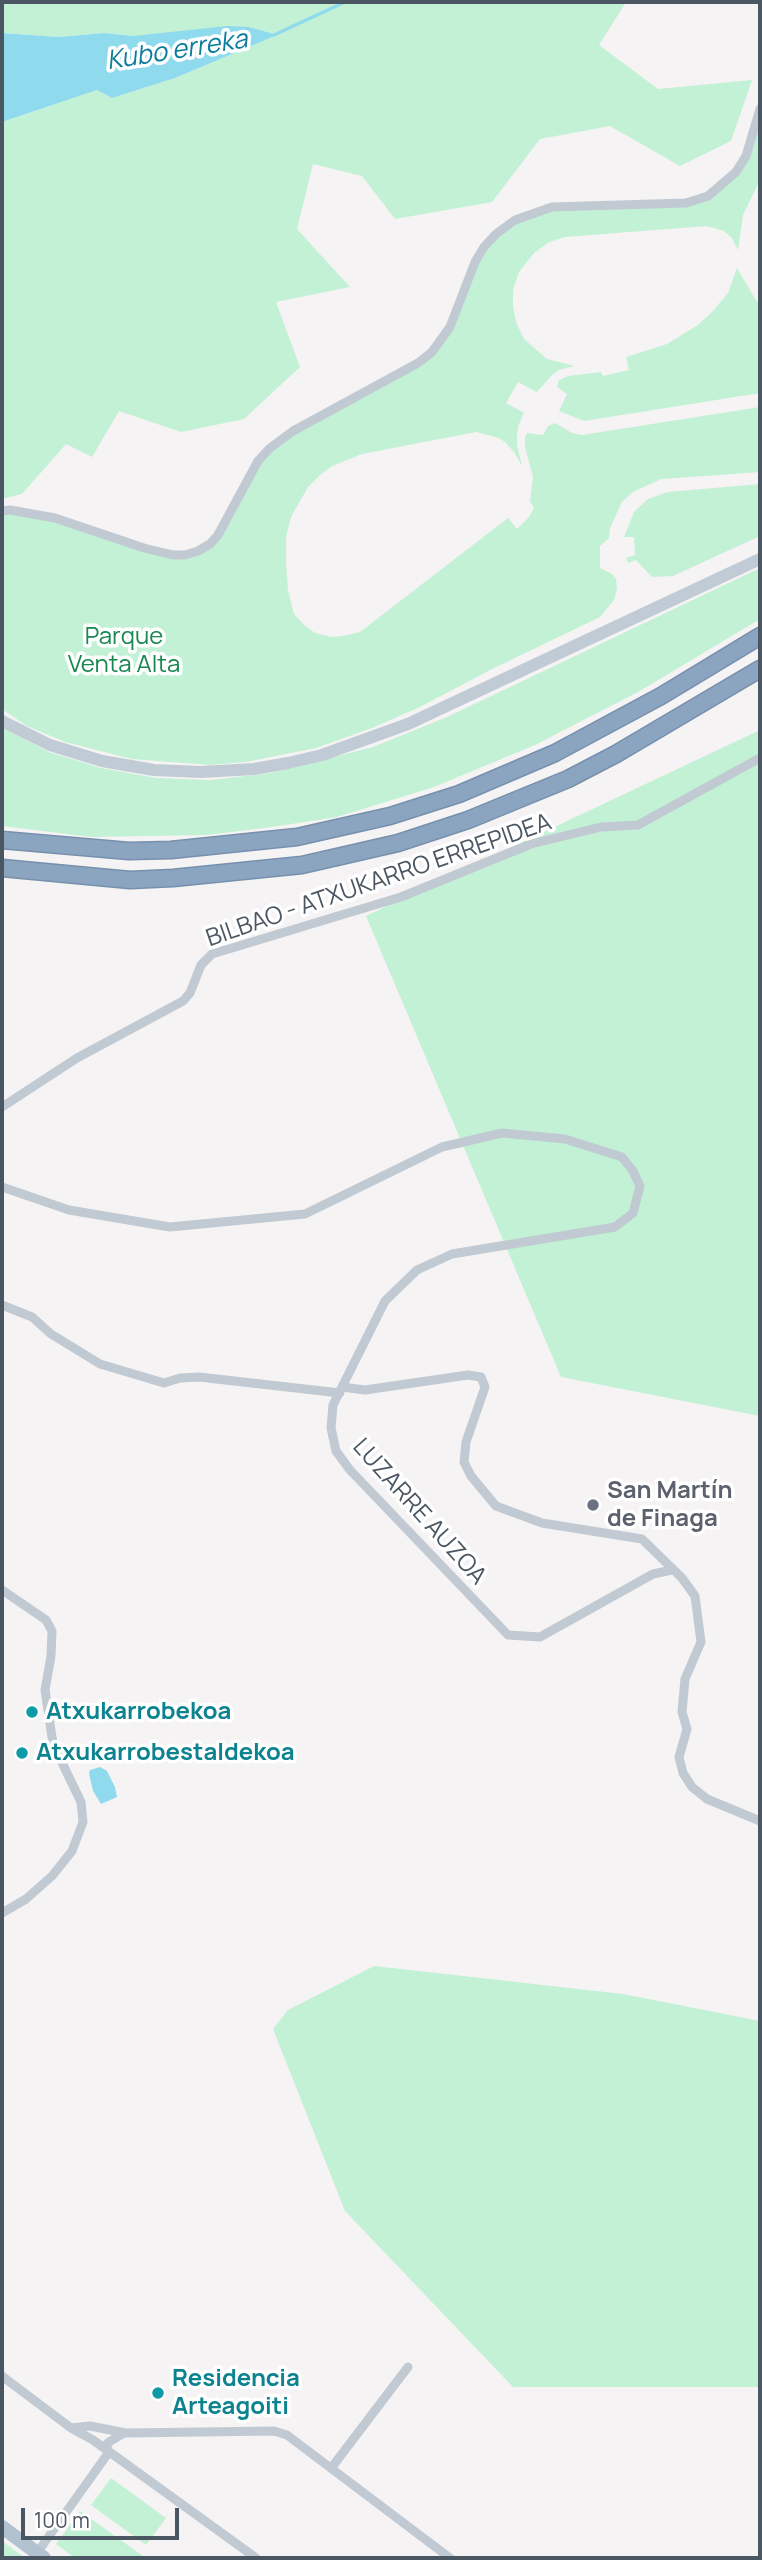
<!DOCTYPE html>
<meta charset="utf-8">
<style>
body{margin:0}
#map{position:relative;width:762px;height:2560px;overflow:hidden;background:#f5f3f3;font-family:Manrope,sans-serif}
canvas{display:block}
.frame{position:absolute;inset:0;border:4px solid #4a5661;pointer-events:none}
.scale{position:absolute;left:21px;top:2508px;width:158px;height:32px;box-sizing:border-box;border:4px solid #4a5661;border-top:0;padding-left:9px;font-size:21px;line-height:24px;white-space:nowrap;color:#4a5661;-webkit-text-stroke:5px #fff;paint-order:stroke}
</style>
<div id="map">
<canvas width="762" height="2560"></canvas>
<div class="frame"></div>
<div class="scale">100 m</div>
</div>
<script>
const ctx = document.querySelector('canvas').getContext('2d');
ctx.lineJoin = 'round';
function fill(path, color) { ctx.fillStyle = color; ctx.fill(path, 'evenodd'); }
const toPath = rows => new Path2D(rows.map(r => 'M' + r).join(''));
function strokePath(path, color, width, dash) { ctx.strokeStyle = color; ctx.lineWidth = width; ctx.lineCap = dash ? 'butt' : 'round'; ctx.setLineDash(dash || []); ctx.stroke(path); }
function label(font, color, halo, rows, align = 'center') {
  ctx.font = font + ' Manrope,sans-serif'; ctx.lineWidth = 7; ctx.setLineDash([]); ctx.textBaseline = 'middle'; ctx.strokeStyle = halo; ctx.fillStyle = color; for (const [text, x, y, turn = 0] of rows) {
    ctx.save(); ctx.translate(x, y); ctx.rotate((+turn || 0) * Math.PI / 180); ctx.textAlign = isNaN(turn) ? turn : align; if (halo) ctx.strokeText(text, 0, 0); ctx.fillText(text, 0, 0); ctx.restore();
  }
}
fill(toPath([
 [2,2,626,2,599,45,658,89,752,80,731,141,680,166,610,126,540,139,492,202,395,219,362,176,313,164,297,229,350,287,276,302,300,367,244,419,181,432,119,411,92,457,66,444,22,494,2,499,2,122,97,90,112,98,175,78,276,35,133,36,105,33,58,37,2,33],
 [760,109,760,180,743,215,738,250,732,238,724,231,707,226,565,237,549,242,534,253,519,272,513,290,513,306,516,322,524,339,547,359,574,366,559,370,552,375,537,392,518,382,506,403,524,413,519,424,517,434,517,445,522,466,514,452,505,442,499,438,476,432,362,454,332,466,319,476,308,487,291,517,286,537,286,563,288,590,294,614,304,625,315,633,331,637,343,636,360,632,508,518,517,529,529,517,534,508,530,501,533,477,525,447,525,437,527,433,543,435,548,426,555,423,572,433,582,435,760,407,760,472,661,479,633,492,622,502,610,528,609,538,600,546,600,568,612,574,616,579,617,589,614,600,600,617,492,669,420,707,372,728,316,748,246,762,210,765,132,759,65,742,27,726,2,709,2,511,10,510,173,555,209,544,268,450,418,363,444,338,475,262,496,234,537,211,686,203,708,196,736,172],
 [737,268,760,307,760,393,584,421,559,411,567,394,557,387,559,380,568,376,601,372,603,376,629,370,626,357,667,344,698,325,712,312,728,293],
 [760,484,760,536,673,576,652,577,636,560,628,563,626,558,635,555,634,537,624,537,634,512,648,499,668,492],
 [760,568,760,619,638,692,535,745,434,787,337,817,272,827,207,835,91,837,2,826,2,727,49,752,101,768,156,778,211,780,271,773,373,747,447,717],
 [760,730,760,1416,561,1377,366,916],
 [374,1966,623,1994,760,2021,760,2387,513,2387,345,2211,273,2029,288,2010],
 [111,2478,166,2518,146,2545,91,2505],
 [80,2511,143,2556,141,2558,75,2558,56,2544],
 [2,2541,25,2558,2,2558]
]), '#c3f1d5');
fill(toPath([
 [227,26,249,27,277,35,175,78,112,98,97,90,2,122,2,33,58,37,105,33,133,36],
 [100,1767,107,1771,115,1787,117,1797,101,1804,93,1791,89,1773,90,1770]
]), '#90daee');
strokePath(toPath([
 [274,35,345,2]
]), '#90daee', 3.5);
const highway = toPath([
 [2,840,129,851,171,850,297,837,390,816,459,794,555,753,661,696,760,636],
 [2,868,130,880,173,878,302,865,398,843,468,820,568,779,616,754,760,669]
]);
strokePath(highway, '#7690ad', 19);
strokePath(toPath([
 [2,511,10,510,55,518,144,548,173,555,185,555,198,551,210,544,218,535,258,461,270,448,293,431,418,363,432,352,450,327,475,262,484,247,496,234,515,220,552,207,686,203,708,196,736,172,746,156,760,109],
 [2,1107,77,1058,183,1001,190,993,201,965,212,954,401,897,531,844,601,827,638,825,760,758],
 [2,1187,69,1210,170,1227,305,1214,442,1147,502,1133,565,1139,622,1157,633,1171,640,1186,633,1213,615,1227,452,1254,417,1270,385,1301,333,1405,331,1428,336,1451,350,1470,508,1635,540,1637,653,1574,672,1570],
 [2,1305,32,1317,51,1334,100,1364,164,1383,180,1378,199,1377,340,1393],
 [342,1387,365,1390,468,1375,481,1377,485,1387,466,1442,464,1462,471,1476,496,1506,542,1523,642,1539,682,1578,695,1596,701,1642,685,1679,682,1712,687,1729,679,1757,683,1773,692,1787,707,1799,760,1821],
 [2,1590,46,1620,52,1631,51,1656,45,1690,53,1744,81,1802,83,1822,72,1851,52,1876,26,1899,2,1913],
 [2,2376,71,2428,93,2440,256,2558],
 [71,2428,90,2426,126,2433,274,2431,287,2435,450,2558],
 [109,2452,106,2445,109,2442,124,2433],
 [332,2467,408,2367],
 [37,2553,109,2452]
]), '#c1cad2', 9);
strokePath(toPath([
 [2,721,50,745,102,761,154,770,201,772,254,769,288,763,322,755,408,724,760,559]
]), '#c1cbd6', 12);
strokePath(toPath([
 [2,2527,44,2558]
]), '#b3c2d1', 14);
strokePath(highway, '#8ba5c1', 16);
for (const [x, y, r, color] of [
 [593,1505,7,"#6b7280"],
 [32,1712,7,"#0f9aa8"],
 [22,1753,7,"#0f9aa8"],
 [158,2393,7,"#0f9aa8"]
]) { const dot = new Path2D(); dot.arc(x, y, r, 0, 2 * Math.PI); ctx.fillStyle = color; ctx.fill(dot); strokePath(dot, '#fff', 2.5); }
label('24px', '#17864f', '#fff', [
 ["Parque",124,637],
 ["Venta Alta",124,665]
]);
label('24px', '#4a5661', '#fff', [
 ["BILBAO - ATXUKARRO ERREPIDEA",379,881,-19],
 ["LUZARRE AUZOA",419,1512,48]
]);
label('bold 24px', '#5b616d', '#fff', [
 ["San Martín",607,1491],
 ["de Finaga",607,1519]
], 'left');
label('bold 24px', '#0d838f', '#fff', [
 ["Atxukarrobekoa",46,1712],
 ["Atxukarrobestaldekoa",36,1753],
 ["Residencia",172,2379],
 ["Arteagoiti",172,2407]
], 'left');
label('italic 26px', '#0c7c9b', '#fff', [
 ["Kubo erreka",177,51,-9]
]);
</script>
